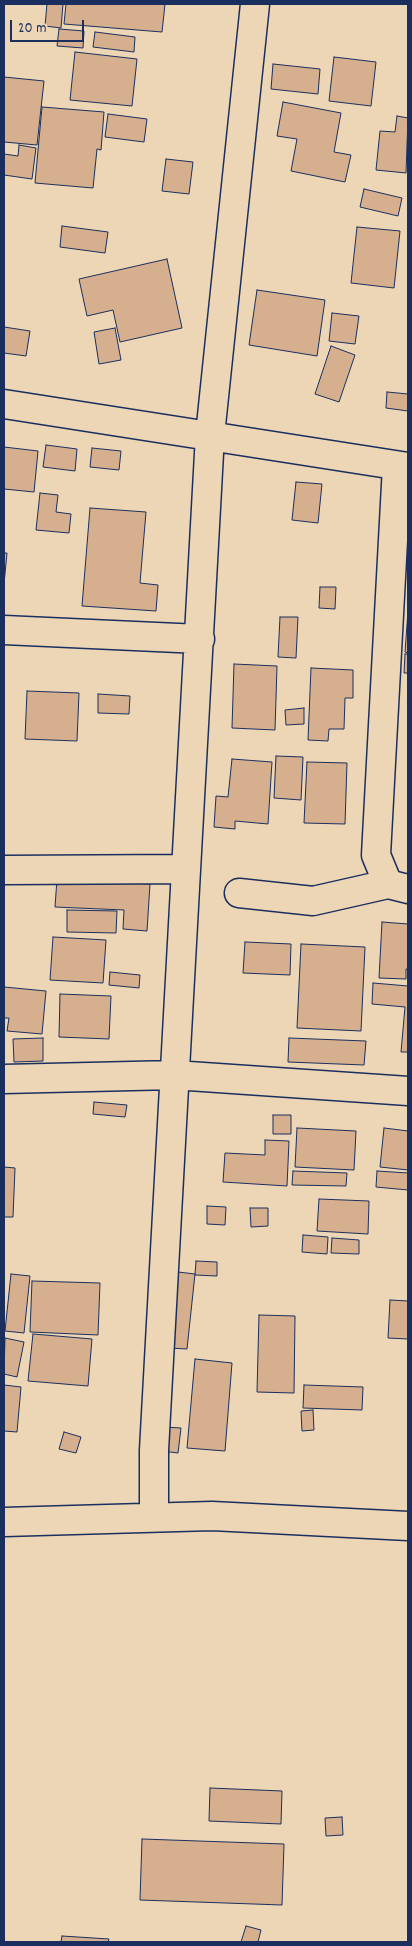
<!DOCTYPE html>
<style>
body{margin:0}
#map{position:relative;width:412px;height:1946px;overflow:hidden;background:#edd6b6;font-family:Dekko,sans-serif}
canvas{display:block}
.frame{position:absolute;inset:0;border:5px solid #1b2f5e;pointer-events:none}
.scale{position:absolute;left:10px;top:20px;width:74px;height:22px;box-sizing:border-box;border:2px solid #1b2f5e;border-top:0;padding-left:6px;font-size:15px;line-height:18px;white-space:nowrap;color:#1b2f5e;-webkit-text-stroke:4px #edd6b6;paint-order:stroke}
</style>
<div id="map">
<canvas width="412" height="1946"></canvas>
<div class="frame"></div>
<div class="scale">20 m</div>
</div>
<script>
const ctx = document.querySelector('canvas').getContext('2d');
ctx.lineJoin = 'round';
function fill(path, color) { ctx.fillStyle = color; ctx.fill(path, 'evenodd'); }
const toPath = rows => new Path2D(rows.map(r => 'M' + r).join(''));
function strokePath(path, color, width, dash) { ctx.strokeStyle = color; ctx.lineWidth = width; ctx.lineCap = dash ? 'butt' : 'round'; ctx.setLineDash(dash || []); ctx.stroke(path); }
const building = toPath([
 [47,4,63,4,61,28,45,26,47,4],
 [66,4,165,4,162,32,64,24,66,4],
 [59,29,84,31,83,48,57,46,59,29],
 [95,32,135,37,134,52,93,47,95,32],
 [75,52,137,59,132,106,70,100,75,52],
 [334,57,376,62,371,106,329,101,334,57],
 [273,64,320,69,318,94,271,89,273,64],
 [4,77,44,81,37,145,4,142,4,77],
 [283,102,341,113,334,152,351,155,345,182,291,171,297,139,277,136,283,102],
 [42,107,104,112,101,150,97,149,93,188,35,183,42,107],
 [108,114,147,119,144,142,105,137,108,114],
 [397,116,408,118,406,173,376,170,380,131,395,132,397,116],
 [19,145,36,148,32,179,4,175,4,154,18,156,19,145],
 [166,159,193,162,189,194,162,191,166,159],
 [364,189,402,198,398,216,360,207,364,189],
 [62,226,108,232,105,253,60,247,62,226],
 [357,227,400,231,394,288,351,283,357,227],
 [167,259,182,328,120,342,113,310,87,316,79,279,167,259],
 [257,290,325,300,317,356,249,345,257,290],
 [332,313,359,316,355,344,329,341,332,313],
 [4,327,30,331,26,356,4,353,4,327],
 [115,328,121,360,99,364,94,332,115,328],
 [331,346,355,355,339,402,315,394,331,346],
 [387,392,408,394,408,411,386,408,387,392],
 [46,445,77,449,75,471,43,467,46,445],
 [4,447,38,451,34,492,4,489,4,447],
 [92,448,121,451,119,470,90,467,92,448],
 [296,482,322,484,318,523,292,520,296,482],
 [40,493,58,495,56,512,71,514,69,533,36,530,40,493],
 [90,508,146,512,140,583,158,585,156,611,82,606,90,508],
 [4,553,7,553,4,584,4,553],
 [320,587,336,587,335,609,319,608,320,587],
 [408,611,408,653,405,652,408,611],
 [280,617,298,617,296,658,278,657,280,617],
 [405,654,408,654,408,673,404,673,405,654],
 [234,664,277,666,275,730,232,728,234,664],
 [311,668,353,670,353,698,345,698,344,729,329,729,328,741,308,740,311,668],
 [27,691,79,693,77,741,25,739,27,691],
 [98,694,130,696,129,714,98,713,98,694],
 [304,708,304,724,286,725,285,710,304,708],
 [276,756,303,757,301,800,274,798,276,756],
 [232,759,272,762,268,824,235,821,235,829,214,827,216,796,228,797,232,759],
 [307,762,347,763,345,824,304,823,307,762],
 [57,879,150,884,147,931,123,929,124,910,55,907,57,879],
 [67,910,117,911,116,933,67,932,67,910],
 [382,922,408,924,408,969,406,969,406,979,379,978,382,922],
 [53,937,106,940,103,983,50,980,53,937],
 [245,942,291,944,290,975,243,973,245,942],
 [301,944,365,947,361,1031,297,1028,301,944],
 [110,972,140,975,139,988,109,985,110,972],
 [373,983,408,986,408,1052,401,1052,405,1007,372,1004,373,983],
 [4,987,46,991,42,1034,7,1031,9,1018,4,1018,4,987],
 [60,994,111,996,109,1039,59,1037,60,994],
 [43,1038,43,1061,14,1062,13,1039,43,1038],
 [289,1038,366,1041,364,1065,288,1062,289,1038],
 [94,1102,127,1105,125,1117,93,1114,94,1102],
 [273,1115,291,1115,291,1134,273,1134,273,1115],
 [297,1128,356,1131,354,1170,295,1167,297,1128],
 [384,1128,408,1131,408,1170,380,1167,384,1128],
 [265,1140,289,1141,287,1186,223,1182,225,1153,265,1155,265,1140],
 [4,1167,15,1168,13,1217,4,1217,4,1167],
 [293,1171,347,1173,346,1186,292,1185,293,1171],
 [377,1171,408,1173,408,1190,376,1187,377,1171],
 [319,1199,369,1201,368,1234,317,1231,319,1199],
 [207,1206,226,1207,225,1225,207,1224,207,1206],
 [250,1208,268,1208,268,1226,251,1227,250,1208],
 [303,1235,328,1237,327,1254,302,1252,303,1235],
 [332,1238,359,1240,359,1254,331,1253,332,1238],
 [196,1261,217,1262,217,1276,195,1275,196,1261],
 [178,1272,195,1274,187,1349,170,1348,178,1272],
 [11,1274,30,1276,24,1333,5,1331,11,1274],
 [32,1281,100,1283,98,1335,30,1332,32,1281],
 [390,1300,408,1301,408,1339,388,1338,390,1300],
 [259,1315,295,1316,294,1393,257,1392,259,1315],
 [33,1334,92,1339,88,1386,28,1381,33,1334],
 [5,1338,24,1342,17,1377,4,1374,5,1338],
 [195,1359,232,1363,225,1451,187,1448,195,1359],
 [4,1385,21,1387,17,1432,4,1431,4,1385],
 [304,1385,363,1387,362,1410,303,1408,304,1385],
 [313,1410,314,1430,302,1431,301,1411,313,1410],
 [164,1427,181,1428,178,1453,162,1451,164,1427],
 [64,1432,81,1437,76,1453,59,1449,64,1432],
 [210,1788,282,1791,281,1824,209,1821,210,1788],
 [342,1817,343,1835,326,1836,325,1818,342,1817],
 [142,1839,284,1844,282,1905,140,1900,142,1839],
 [246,1926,261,1930,258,1942,241,1942,246,1926],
 [62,1936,109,1939,108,1942,61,1942,62,1936]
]);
fill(building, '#d5af8e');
strokePath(building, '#1b2f5e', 1);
const minor = toPath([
 [4,404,408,467],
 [4,630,200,639],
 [4,870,186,869],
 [388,884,376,855,397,466],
 [239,893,313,901,388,884,408,889],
 [4,1079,174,1075,408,1091],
 [154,1517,154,1450,210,435,255,4],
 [4,1522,212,1516,408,1526]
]);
strokePath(minor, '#1b2f5e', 31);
strokePath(minor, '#edd6b6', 28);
</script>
